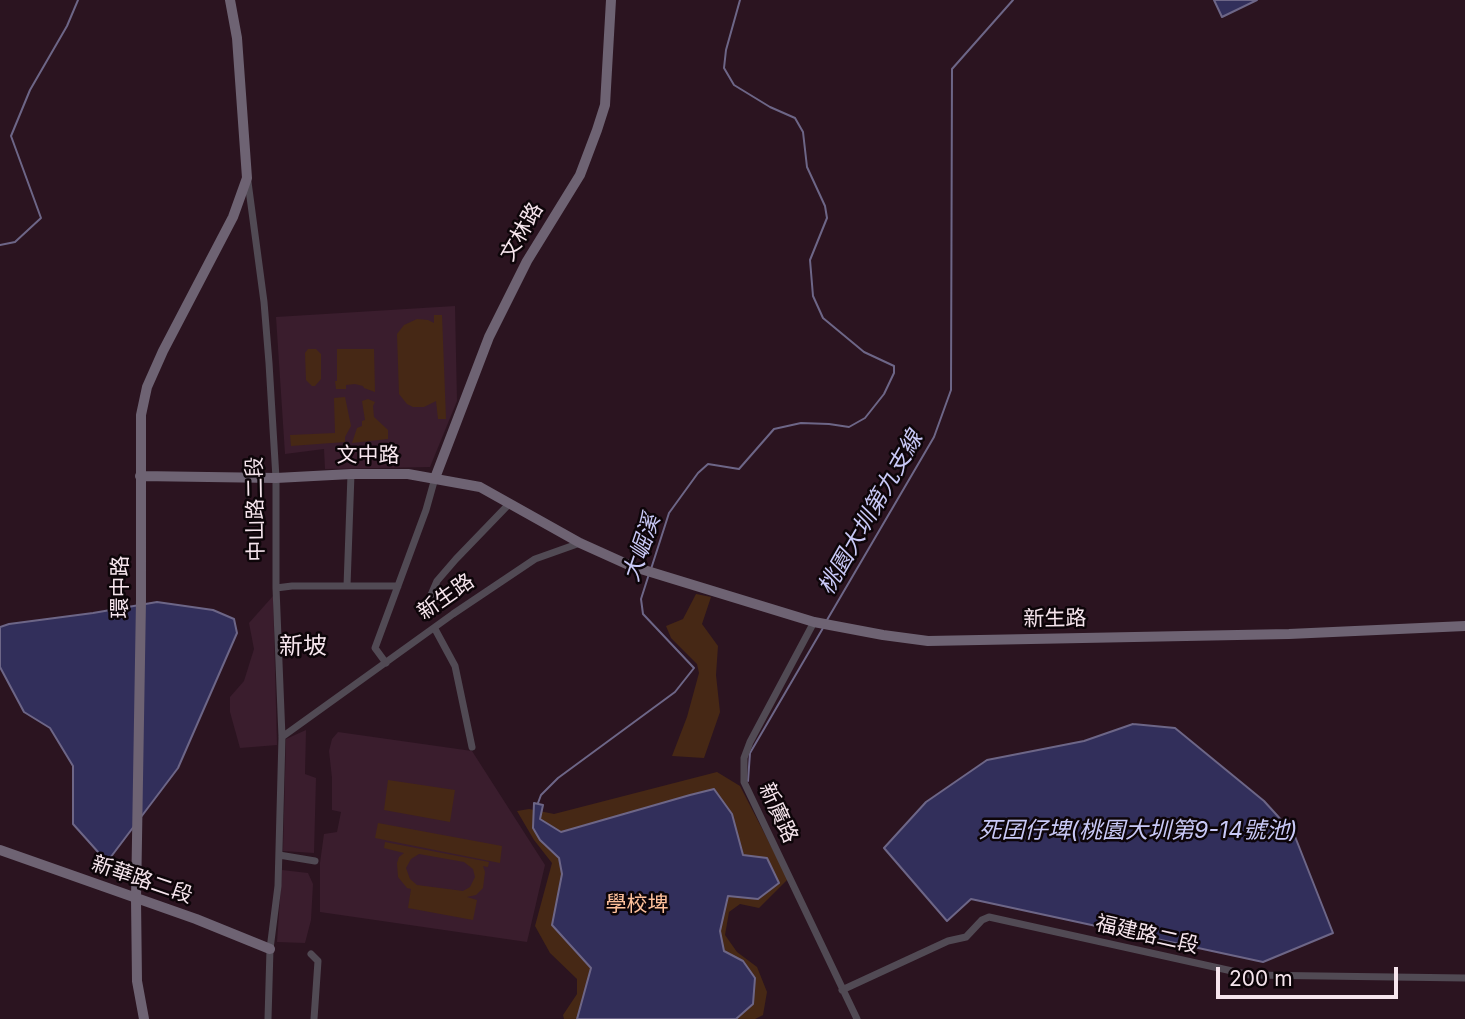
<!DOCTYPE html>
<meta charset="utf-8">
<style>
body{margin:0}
#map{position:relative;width:1465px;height:1019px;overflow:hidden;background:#2b1420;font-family:Inter,sans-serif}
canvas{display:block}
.scale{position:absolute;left:1216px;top:967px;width:182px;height:32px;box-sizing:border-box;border:4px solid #f6e5ed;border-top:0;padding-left:9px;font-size:21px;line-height:24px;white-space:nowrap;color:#f6e5ed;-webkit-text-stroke:5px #0d0509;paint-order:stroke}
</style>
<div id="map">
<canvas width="1465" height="1019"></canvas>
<div class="scale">200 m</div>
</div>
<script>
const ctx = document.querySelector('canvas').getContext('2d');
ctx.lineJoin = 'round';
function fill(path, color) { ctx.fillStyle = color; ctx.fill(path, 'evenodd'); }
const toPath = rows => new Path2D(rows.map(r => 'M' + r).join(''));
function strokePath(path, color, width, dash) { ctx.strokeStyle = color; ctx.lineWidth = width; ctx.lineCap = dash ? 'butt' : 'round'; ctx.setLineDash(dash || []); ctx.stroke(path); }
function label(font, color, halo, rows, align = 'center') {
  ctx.font = font + ' Inter,"Noto Sans TC",sans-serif'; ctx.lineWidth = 5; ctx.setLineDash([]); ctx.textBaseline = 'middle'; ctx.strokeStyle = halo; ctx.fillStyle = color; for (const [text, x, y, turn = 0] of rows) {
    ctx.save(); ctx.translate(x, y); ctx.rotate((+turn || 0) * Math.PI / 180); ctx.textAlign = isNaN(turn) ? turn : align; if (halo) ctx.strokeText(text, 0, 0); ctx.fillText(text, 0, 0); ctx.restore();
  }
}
fill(toPath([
 [455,306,457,401,430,467,325,469,324,449,285,454,276,317],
 [273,596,277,745,240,748,230,712,230,697,244,681,254,649,249,623],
 [306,730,305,774,316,778,314,853,283,851,286,739],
 [338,732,472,751,545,865,527,942,320,912,320,863,324,834,337,832,341,812,332,810,332,778,329,751,332,739],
 [282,870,308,873,313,884,311,920,305,943,277,942]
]), '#3a1d2d');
fill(toPath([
 [434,315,442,315,446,419,438,419,436,401,424,407,413,407,407,404,399,394,397,334,404,325,417,319,428,320,434,323],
 [308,349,316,349,321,354,321,379,315,386,312,386,306,380,305,353],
 [337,349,374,349,375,392,364,388,363,386,355,384,346,385,346,389,336,389,335,381,337,381],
 [345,397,351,426,345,437,345,442,291,446,290,435,335,433,334,398],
 [368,399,375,402,373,406,374,417,388,430,388,439,352,443,357,428,362,426,362,421,365,420,362,401],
 [696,594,711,597,702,624,718,646,716,675,720,712,704,758,672,756,687,717,699,673,697,664,671,638,666,626,683,619],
 [717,772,740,786,788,879,759,908,740,904,729,912,725,935,737,952,757,967,767,992,763,1015,755,1019,564,1019,563,1015,577,994,577,979,550,953,535,926,552,863,534,840,517,811,529,809,554,814],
 [388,780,455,790,450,822,384,810],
 [378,823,502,846,500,863,375,838],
 [385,842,489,862,488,867,483,866,485,872,483,888,476,895,467,897,477,900,473,920,408,908,411,889,407,888,398,877,397,863,399,857,404,853,384,848],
 [419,854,464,862,473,869,475,877,470,887,463,891,417,885,410,879,406,868,411,859]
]), '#462815');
const water = toPath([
 [1214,0,1257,0,1222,17,1214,0],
 [157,602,213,610,234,619,237,633,178,768,107,862,73,824,73,766,50,728,24,712,0,667,0,627,9,624,93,613,157,602],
 [1133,724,1175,728,1264,801,1294,834,1333,933,1263,962,971,899,947,921,884,848,926,802,987,760,1084,741,1133,724],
 [714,789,732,814,743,855,767,858,779,883,758,899,728,896,720,931,724,951,743,961,755,978,753,1004,736,1019,577,1019,591,968,552,925,562,874,559,858,540,840,533,828,534,803,543,805,540,819,561,832,690,795,714,789]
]);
fill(water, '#322f5b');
strokePath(water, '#6d6687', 2);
strokePath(toPath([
 [0,245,15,242,41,218,11,136,30,90,67,26,78,0],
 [651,569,669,513,698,473,708,464,739,469,774,429,801,423,829,424,849,427,865,418,884,394,894,373,894,366,864,352,823,318,813,296,810,260,827,218,825,206,807,167,803,132,795,118,770,107,734,85,724,68,726,50,740,0],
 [827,620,934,437,951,390,952,69,1013,0],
 [748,781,750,753,823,628],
 [538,803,541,795,558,778,675,692,694,668,643,614,641,599,649,574]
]), '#6d6687', 2);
strokePath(toPath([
 [248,182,264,302,269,363,276,478,276,588,282,737,278,886,270,949,268,1019],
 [347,586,351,474],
 [276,588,292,586,398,586],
 [431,595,437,581,456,559,510,503],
 [814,622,750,742,744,758,744,782,857,1019],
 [435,629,455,666,472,747],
 [386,663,375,648,426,510,435,478],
 [282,737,453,614,535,559,580,543],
 [279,855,315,861],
 [311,954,318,961,314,1019],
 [842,990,948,941,966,937,982,920,989,917,1250,975,1465,978]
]), '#514a54', 7);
strokePath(toPath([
 [140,476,276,478,351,474,408,474,480,487,580,543,631,566,814,622,883,635,928,641,1289,634,1465,626],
 [435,478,489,337,527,261,580,175,597,130,605,105,611,0],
 [0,850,196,919,270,949],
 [144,1019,137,981,136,899,141,600,141,415,147,387,163,351,233,217,247,178,237,38,230,0]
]), '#6e6373', 10);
label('21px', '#f6e5ed', '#0d0509', [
 ["文林路",522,232,-60],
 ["文中路",368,456],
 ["中山路二段",256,509,-91],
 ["環中路",121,587,-90],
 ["新生路",446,597,-35],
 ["新生路",1055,619,-1],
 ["新廣路",778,813,65],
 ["新華路二段",142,880,19],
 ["福建路二段",1147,935,13]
]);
label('21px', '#fdc09c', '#0d0509', [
 ["學校埤",637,905]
]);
label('italic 23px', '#c9c9f7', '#0d0509', [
 ["桃園大圳第九支線",871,513,-60],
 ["大崛溪",642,548,-71],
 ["死囝仔埤(桃園大圳第9-14號池)",1138,831]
]);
label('24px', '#f6e5ed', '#0d0509', [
 ["新坡",303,647]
]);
</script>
